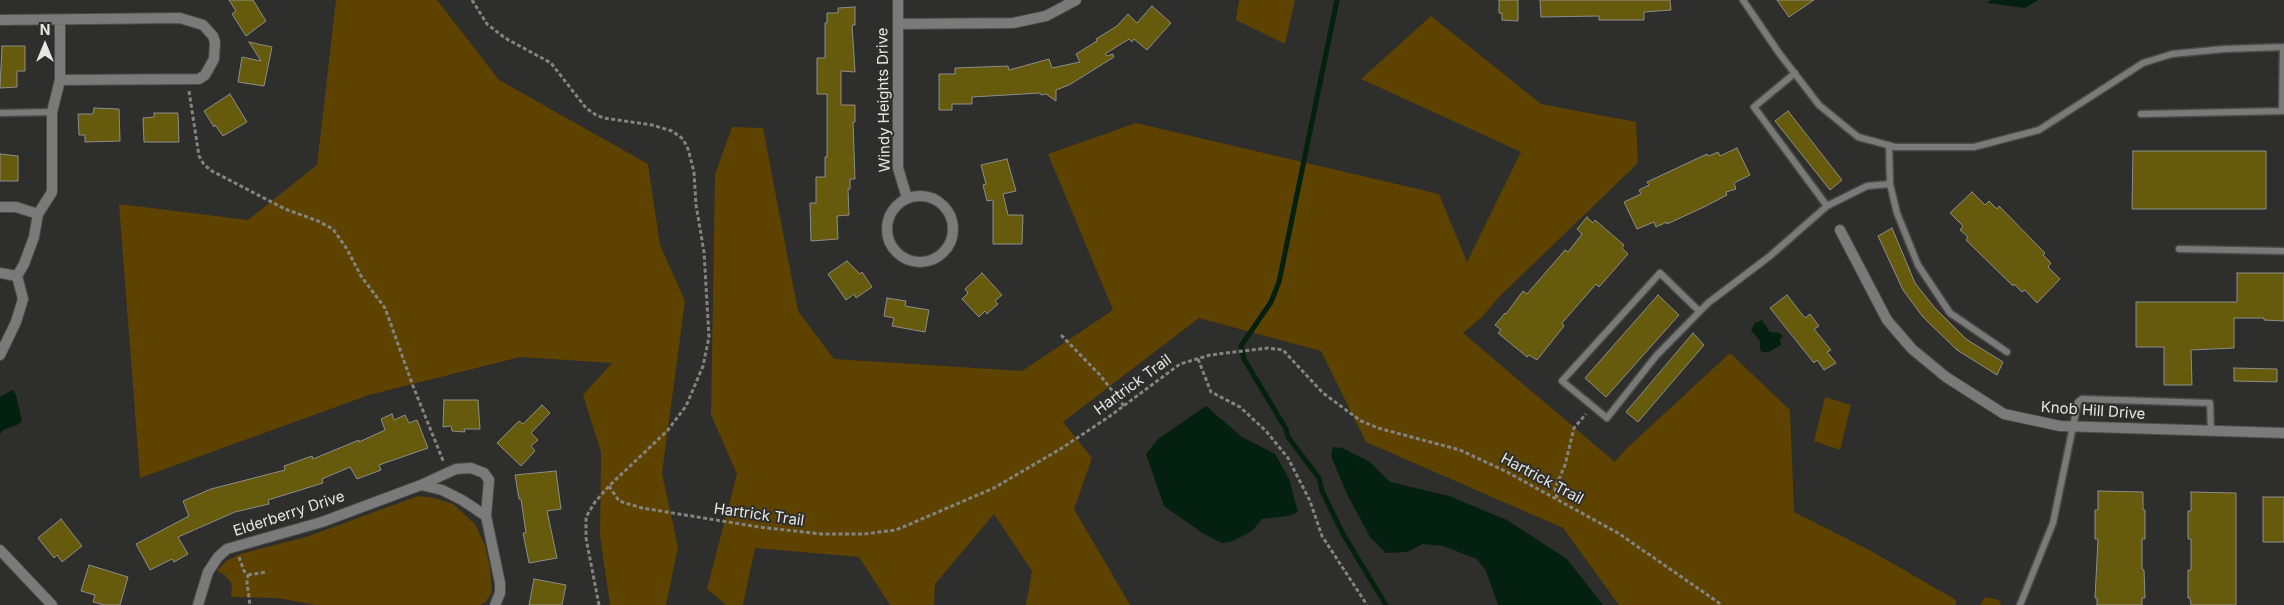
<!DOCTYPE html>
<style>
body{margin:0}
#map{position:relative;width:2284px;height:605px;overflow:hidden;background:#2e2e2c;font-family:Inter,sans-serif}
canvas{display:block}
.north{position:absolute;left:20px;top:20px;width:50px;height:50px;-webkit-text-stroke:4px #2e2e2c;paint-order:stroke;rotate:0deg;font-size:14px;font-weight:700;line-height:20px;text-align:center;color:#e6e6e4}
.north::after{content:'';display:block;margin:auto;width:18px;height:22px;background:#e6e6e4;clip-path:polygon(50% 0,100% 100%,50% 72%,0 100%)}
</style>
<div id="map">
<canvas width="2284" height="605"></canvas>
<div class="north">N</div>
</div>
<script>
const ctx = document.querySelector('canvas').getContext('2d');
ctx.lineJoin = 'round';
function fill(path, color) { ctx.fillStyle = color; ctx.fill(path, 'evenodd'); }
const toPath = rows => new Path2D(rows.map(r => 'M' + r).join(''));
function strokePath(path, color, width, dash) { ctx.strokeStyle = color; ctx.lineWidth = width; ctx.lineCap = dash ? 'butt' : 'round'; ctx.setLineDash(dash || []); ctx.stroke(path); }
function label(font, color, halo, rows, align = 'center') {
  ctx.font = font + ' Inter,sans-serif'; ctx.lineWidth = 4; ctx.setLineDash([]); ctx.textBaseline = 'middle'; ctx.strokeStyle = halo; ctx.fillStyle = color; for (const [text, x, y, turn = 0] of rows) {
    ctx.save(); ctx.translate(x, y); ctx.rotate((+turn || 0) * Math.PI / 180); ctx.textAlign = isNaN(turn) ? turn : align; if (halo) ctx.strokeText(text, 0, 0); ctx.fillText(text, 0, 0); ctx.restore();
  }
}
fill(toPath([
 [336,0,437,0,499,80,648,164,660,245,685,301,662,473,678,547,666,605,610,605,600,536,601,452,583,395,612,363,520,357,369,395,140,478,119,204,248,220,317,165],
 [1239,0,1295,0,1285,44,1236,20],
 [1431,16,1541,104,1636,122,1638,163,1499,297,1483,316,1463,333,1615,462,1626,449,1730,353,1790,410,1794,512,1871,551,1956,600,1956,605,1619,605,1563,528,1366,442,1321,351,1199,318,1063,422,1092,458,1074,509,1130,605,1026,605,1032,571,994,514,935,584,934,605,890,605,859,557,755,548,743,605,726,605,707,589,737,474,711,415,715,175,732,127,763,128,798,311,834,359,1022,371,1113,310,1048,154,1136,123,1439,194,1467,262,1521,152,1361,79],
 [1825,397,1851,405,1840,450,1814,441],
 [418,496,435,498,453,504,475,524,485,545,490,568,492,592,486,602,480,605,315,605,278,598,231,597,232,584,224,574,217,571,226,561,240,554,306,537],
 [1985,597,1999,600,2001,605,1980,605]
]), '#5e4200');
fill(toPath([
 [1991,0,2038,0,2025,8,1987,3],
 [1762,320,1770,332,1780,333,1783,337,1780,339,1781,345,1769,352,1762,352,1760,350,1760,341,1751,330,1755,323],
 [12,390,16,395,22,421,17,425,3,430,0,434,0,397],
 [1206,406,1242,437,1275,454,1289,479,1298,512,1288,516,1262,519,1252,531,1233,541,1222,543,1204,534,1164,506,1146,454,1158,439],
 [1333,447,1342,448,1370,462,1390,482,1449,496,1507,520,1567,559,1603,605,1498,605,1486,571,1477,559,1443,546,1423,544,1407,552,1386,553,1370,537,1347,494,1331,456]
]), '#042011');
strokePath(toPath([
 [1337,0,1279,282,1271,302,1241,346,1244,359,1286,429,1288,437,1319,478,1322,491,1343,534,1386,605]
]), '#042011', 5);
const building = toPath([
 [229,0,253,0,266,21,246,36,232,14,236,11,229,0],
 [1499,0,1518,0,1518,21,1502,20,1502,13,1499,13,1499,0],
 [1540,0,1670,0,1671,10,1644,12,1644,20,1599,20,1599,16,1541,17,1540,0],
 [1777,0,1814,0,1789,17,1777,0],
 [1152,6,1171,23,1147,50,1134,39,1132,42,1129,39,1105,54,1107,56,1113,54,1114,57,1069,85,1056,90,1056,101,1046,94,1041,95,1040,93,972,97,972,104,952,104,952,110,939,110,939,74,955,74,955,68,1008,66,1009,70,1049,59,1052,68,1080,62,1076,54,1097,41,1096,39,1117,26,1128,14,1137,23,1152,6],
 [855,7,855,25,852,25,855,72,841,71,841,105,855,105,855,122,853,122,855,179,850,179,850,189,848,189,849,215,837,216,838,239,811,241,810,203,816,203,816,177,825,177,825,157,827,157,827,94,817,94,817,58,825,58,825,23,827,23,827,13,838,13,838,8,855,7],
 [249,42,272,47,264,86,238,82,242,57,261,61,249,42],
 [2,46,25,46,25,71,17,71,17,87,0,88,2,46],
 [230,94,247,122,223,136,215,125,214,127,204,111,230,94],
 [94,108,119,109,120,141,85,142,85,135,79,135,78,114,93,114,94,108],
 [1788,111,1842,180,1830,190,1775,121,1788,111],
 [154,113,178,113,179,142,144,142,143,118,154,117,154,113],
 [1737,148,1750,175,1734,183,1736,189,1726,192,1727,195,1704,207,1667,224,1667,222,1656,227,1654,222,1637,229,1624,202,1641,194,1639,190,1649,185,1647,182,1707,154,1709,156,1718,152,1720,156,1737,148],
 [2133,151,2266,151,2266,209,2132,209,2133,151],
 [0,154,18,156,18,181,0,181,0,154],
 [1007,159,1016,191,1003,194,1008,215,1023,215,1022,244,993,244,993,200,987,201,983,185,986,184,981,165,1007,159],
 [1972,192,1985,205,1989,201,1997,209,1999,206,2045,253,2043,255,2051,263,2048,267,2060,279,2037,303,2025,290,2022,292,2014,284,2013,286,1966,240,1968,237,1960,230,1963,226,1950,213,1972,192],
 [1587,217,1593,223,1595,220,1624,245,1622,248,1628,254,1599,287,1596,284,1562,323,1564,326,1537,360,1529,355,1527,357,1498,333,1501,330,1495,325,1505,313,1506,314,1523,291,1527,294,1565,250,1568,252,1582,234,1577,229,1587,217],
 [1892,228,1915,283,1934,307,1966,339,2003,362,1997,375,1957,350,1923,317,1903,290,1878,236,1892,228],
 [847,261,860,274,862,272,872,287,856,298,854,294,846,300,828,274,847,261],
 [982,273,1002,295,995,301,998,304,987,314,985,311,979,317,962,299,968,293,965,289,982,273],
 [2237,273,2284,273,2284,321,2264,320,2264,318,2234,318,2234,348,2191,350,2192,385,2164,385,2164,347,2136,347,2136,302,2237,302,2237,273],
 [1658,295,1679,315,1606,397,1585,378,1658,295],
 [1787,295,1805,318,1810,314,1819,326,1814,329,1831,350,1827,352,1836,363,1824,370,1817,360,1814,363,1770,308,1787,295],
 [887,298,906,301,905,306,929,310,925,332,892,326,894,318,884,316,887,298],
 [1693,333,1704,345,1638,422,1626,412,1693,333],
 [2234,368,2277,369,2277,382,2234,381,2234,368],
 [444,400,478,400,480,429,464,429,465,432,452,431,451,426,443,427,444,400],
 [542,405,550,413,531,433,538,440,531,446,535,451,521,466,497,443,519,421,523,424,542,405],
 [392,414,394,420,405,415,409,423,417,420,428,448,379,465,381,470,357,479,350,467,322,479,323,483,268,500,269,504,235,512,178,537,188,554,174,562,172,559,150,570,136,544,189,516,183,501,211,489,285,470,284,466,312,456,313,459,359,440,359,442,385,430,381,419,392,414],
 [556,471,561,509,547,511,557,558,529,563,523,533,526,533,521,499,519,499,515,475,556,471],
 [2098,491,2143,492,2143,510,2145,510,2145,539,2142,539,2142,569,2144,570,2145,598,2142,598,2142,605,2097,605,2097,598,2095,598,2098,539,2095,539,2095,510,2098,510,2098,491],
 [2191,492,2236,493,2236,605,2191,605,2190,598,2188,598,2188,570,2191,570,2191,539,2188,539,2188,511,2191,511,2191,492],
 [2263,497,2284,497,2284,542,2263,542,2263,497],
 [61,519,82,546,62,562,57,555,54,558,38,538,61,519],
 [89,565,128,577,120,605,105,605,93,602,95,595,81,591,89,565],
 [534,579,566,585,562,605,529,605,534,579]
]);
fill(building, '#665a0d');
strokePath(building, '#8d8d8a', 1);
const lane = toPath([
 [1743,0,1779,53,1819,105,1858,137,1895,147,1974,147,2039,130,2143,63,2172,54,2224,49,2284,47],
 [1795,73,1754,107,1827,206,1867,186,1890,184,1889,145],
 [2282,111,2283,47],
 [0,113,52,112],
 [2141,114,2284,111],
 [1890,184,1897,213,1918,265,1950,313,2007,352],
 [2179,249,2284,251],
 [1699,311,1660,273,1562,381,1607,418,1656,356,1708,303,1770,256,1827,206],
 [2020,605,2053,523,2078,402,2082,399,2210,403,2211,432]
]);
const street = toPath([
 [898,0,898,168,907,198],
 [0,20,180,18,203,25,213,36,215,42,214,59,205,75,199,79,60,80],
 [898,24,1013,23,1046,16,1076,0],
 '887 229a33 33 0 1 1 66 0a33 33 0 1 1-66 0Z',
 [0,207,16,207,38,214],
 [1840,230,1887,320,1912,349,1946,377,2004,414,2060,426,2284,433],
 [0,273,17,276],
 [17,276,24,264,34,237,38,214,52,192,52,112,60,80,60,20],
 [0,355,16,322,23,299,17,276],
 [421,485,442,490,462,500,486,516],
 [0,550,52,605],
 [198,605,208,572,218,557,227,549,322,522,421,485,456,469,471,468,484,473,489,480,486,516,500,583,500,593,495,605]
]);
strokePath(lane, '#4b4b49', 9);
strokePath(street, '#4b4b49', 12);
strokePath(toPath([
 [472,0,487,24,505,38,551,63,586,108,596,115,604,118,652,125,672,131,683,139,688,149,694,172,696,205,704,252,709,337,703,366,686,406,668,430,609,486,595,502,586,517,586,538,599,605],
 [189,91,199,156,203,163,210,170,285,209,318,221,333,229,347,249,361,276,385,308,413,386,444,463],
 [1061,335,1100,375,1124,406],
 [1198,359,1211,392,1240,407,1266,431,1288,458,1310,501,1322,536,1367,605],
 [609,486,619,501,642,508,759,527,821,534,864,534,896,530,994,488,1062,448,1110,416,1180,364,1210,355,1268,348,1283,350,1323,393,1361,421,1378,428,1460,450,1507,472,1618,533,1722,605],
 [1557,498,1555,488,1565,465,1574,428,1586,414],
 [239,557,244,571,248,575,247,583,250,605],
 [248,575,266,572]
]), '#838381', 3, [4, 2.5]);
strokePath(lane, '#797a79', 6);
strokePath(street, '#797a79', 10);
label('15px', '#e6e6e4', '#2e2e2c', [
 ["Windy Heights Drive",884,100,-91],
 ["Hartrick Trail",1133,385,-36],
 ["Knob Hill Drive",2093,411,4],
 ["Hartrick Trail",1542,479,28],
 ["Elderberry Drive",289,514,-18],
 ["Hartrick Trail",759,515,8]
]);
</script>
